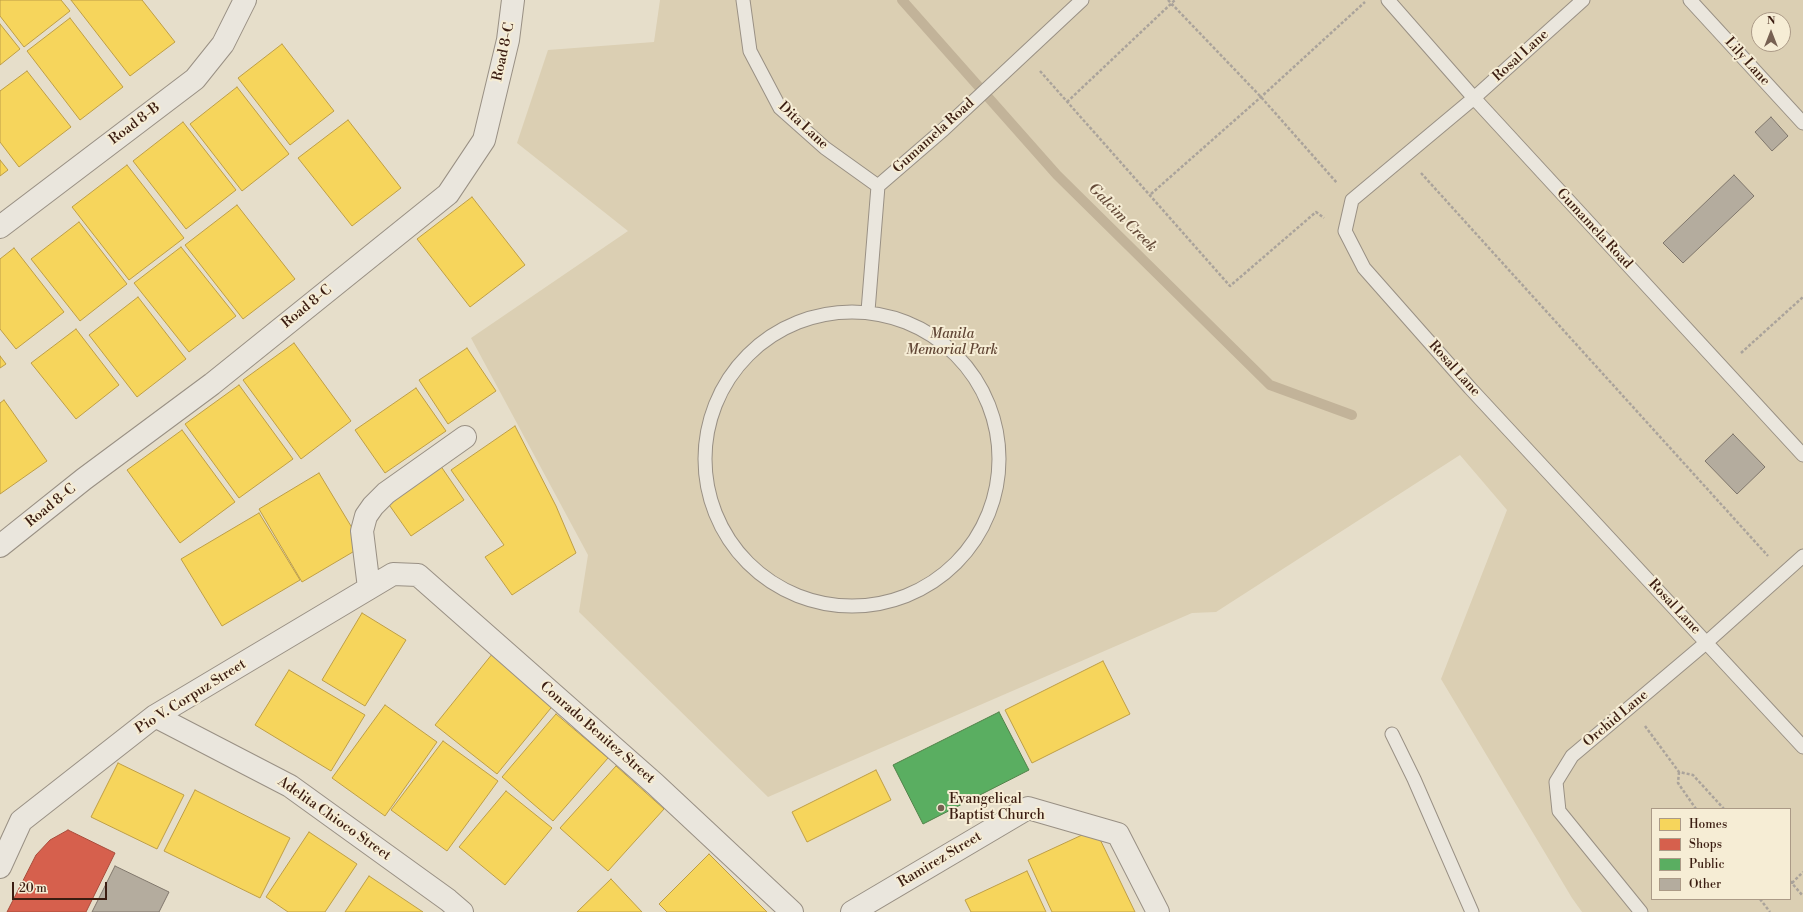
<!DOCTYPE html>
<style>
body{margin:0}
#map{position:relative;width:1803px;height:912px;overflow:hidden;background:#e6deca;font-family:"Libre Bodoni",serif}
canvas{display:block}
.legend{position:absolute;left:1651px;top:808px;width:140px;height:92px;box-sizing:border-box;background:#f6edd5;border:1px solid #ab9a87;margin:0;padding:5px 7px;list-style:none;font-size:12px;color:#3b1d11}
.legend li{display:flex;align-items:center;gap:8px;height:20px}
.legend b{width:20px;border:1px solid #ab9a87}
.north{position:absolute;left:1751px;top:12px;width:40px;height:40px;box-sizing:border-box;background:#f6edd5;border:1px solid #ab9a87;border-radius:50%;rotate:0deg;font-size:11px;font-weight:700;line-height:16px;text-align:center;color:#3b1d11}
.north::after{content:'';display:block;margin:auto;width:14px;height:18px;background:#776152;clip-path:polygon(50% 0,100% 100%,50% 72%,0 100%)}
.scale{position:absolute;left:12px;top:882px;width:95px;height:18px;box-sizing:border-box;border:2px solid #3b1d11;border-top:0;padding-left:5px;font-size:12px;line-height:14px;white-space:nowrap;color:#3b1d11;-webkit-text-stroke:3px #f6edd5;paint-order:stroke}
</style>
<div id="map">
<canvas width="1803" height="912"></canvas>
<ul class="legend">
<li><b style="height:11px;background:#f6d55c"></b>Homes</li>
<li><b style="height:11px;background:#d6604d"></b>Shops</li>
<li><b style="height:11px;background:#5aae61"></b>Public</li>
<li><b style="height:11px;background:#b4ac9e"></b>Other</li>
</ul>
<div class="north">N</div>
<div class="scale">20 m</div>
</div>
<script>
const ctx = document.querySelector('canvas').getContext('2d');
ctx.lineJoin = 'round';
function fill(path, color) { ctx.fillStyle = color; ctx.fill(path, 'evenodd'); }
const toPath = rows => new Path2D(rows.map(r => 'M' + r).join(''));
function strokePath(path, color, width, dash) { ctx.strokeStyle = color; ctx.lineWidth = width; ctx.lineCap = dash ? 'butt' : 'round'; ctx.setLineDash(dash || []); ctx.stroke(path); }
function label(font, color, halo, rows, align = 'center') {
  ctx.font = font + ' "Libre Bodoni",serif'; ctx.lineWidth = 4; ctx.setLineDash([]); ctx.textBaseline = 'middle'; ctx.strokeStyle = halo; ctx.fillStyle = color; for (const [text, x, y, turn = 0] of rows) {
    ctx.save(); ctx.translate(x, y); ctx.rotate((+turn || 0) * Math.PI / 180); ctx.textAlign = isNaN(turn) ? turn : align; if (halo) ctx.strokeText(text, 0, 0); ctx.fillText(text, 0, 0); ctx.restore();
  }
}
fill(toPath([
 [660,0,1803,0,1803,912,1582,912,1572,898,1441,679,1507,510,1460,455,1216,612,1192,613,768,797,579,612,588,555,471,338,628,231,517,143,548,50,654,42],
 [1759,20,1783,20,1783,44,1759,44],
 [1652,809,1790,809,1790,899,1652,899]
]), '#dbcfb3');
const homes = toPath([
 [0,0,61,0,70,11,24,47,0,16,0,0],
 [71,0,142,0,175,42,130,76,71,0],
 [70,18,123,87,80,120,27,51,70,18],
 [0,24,20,49,0,65,0,24],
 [282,44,334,111,290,145,238,78,282,44],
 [27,71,71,127,19,167,0,142,0,91,27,71],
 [237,87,289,154,242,191,190,124,237,87],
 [348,120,401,188,352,226,298,158,348,120],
 [183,122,236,190,186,229,133,161,183,122],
 [0,160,8,170,0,176,0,160],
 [127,165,184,238,129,280,72,207,127,165],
 [472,197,525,265,470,307,417,239,472,197],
 [237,205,295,279,243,319,185,245,237,205],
 [79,222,127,284,80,321,31,259,79,222],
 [181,247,236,316,189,352,134,283,181,247],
 [14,248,64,312,16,349,0,329,0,259,14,248],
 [138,297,186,359,137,397,89,335,138,297],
 [76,329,119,385,76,419,31,363,76,329],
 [294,343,351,421,301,459,243,380,294,343],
 [467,348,496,391,448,424,419,380,467,348],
 [0,356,6,364,0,368,0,356],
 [239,385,293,459,239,498,185,424,239,385],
 [416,388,446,431,385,473,355,430,416,388],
 [4,400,47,461,0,494,0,403,4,400],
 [515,426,556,506,576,553,512,595,485,557,504,545,451,470,515,426],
 [182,430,235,502,180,543,127,470,182,430],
 [438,462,464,500,411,536,385,499,438,462],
 [319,473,363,546,302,582,259,509,319,473],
 [259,513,300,580,222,626,181,559,259,513],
 [362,613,406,640,365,706,322,680,362,613],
 [493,653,555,703,497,774,435,725,493,653],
 [1103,661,1130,714,1032,763,1005,710,1103,661],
 [289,670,365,715,331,771,255,725,289,670],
 [385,705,437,742,385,816,332,778,385,705],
 [556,714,608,758,553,821,502,777,556,714],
 [443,741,498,781,447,851,391,810,443,741],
 [118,763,184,795,157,849,91,817,118,763],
 [616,766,664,809,608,871,560,828,616,766],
 [876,770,891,800,807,842,792,812,876,770],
 [195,790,290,838,260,898,164,851,195,790],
 [506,791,552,828,505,885,459,847,506,791],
 [1095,829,1135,912,1052,912,1028,860,1095,829],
 [309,832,357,864,325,912,288,912,266,897,309,832],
 [709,854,767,912,667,912,659,904,709,854],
 [1027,871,1046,912,971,912,965,900,1027,871],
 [369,876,423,912,345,912,369,876],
 [611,879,642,912,577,912,611,879]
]);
fill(homes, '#f6d55c');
strokePath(homes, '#be9e46', 1);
const shops = toPath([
 [68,830,115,853,86,912,7,912,36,855,50,840,68,830]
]);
fill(shops, '#d6604d');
strokePath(shops, '#a84c3b', 1);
const public = toPath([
 [999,712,1029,770,923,824,893,765,999,712]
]);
fill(public, '#5aae61');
strokePath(public, '#518249', 1);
strokePath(toPath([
 [902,0,1057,175,1270,385,1352,415]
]), '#c2b399', 10);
const building = toPath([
 [1771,117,1788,136,1772,151,1755,132,1771,117],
 [1734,175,1754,196,1683,263,1663,243,1734,175],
 [1733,434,1765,467,1737,494,1705,461,1733,434],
 [115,866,169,892,159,912,92,912,115,866]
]);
fill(building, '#b4ac9e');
strokePath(building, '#80776c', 1);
const service = toPath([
 [743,0,750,51,780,108,825,148,878,186],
 [1388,0,1474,98,1803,455],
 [1583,0,1474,98,1352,200,1345,231,1364,268,1470,388,1803,747],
 [1690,0,1803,123],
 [868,311,878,186,944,129,1082,0],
 '705 459a147 147 0 1 1 294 0a147 147 0 1 1-294 0Z',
 [1392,734,1414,779,1472,912],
 [1641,912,1559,811,1556,782,1572,756,1707,642,1803,556]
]);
const minor = toPath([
 [0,227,195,79,223,44,245,0],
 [0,546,84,479,212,384,448,194,484,140,508,40,513,0],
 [369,588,362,531,366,516,373,506,386,493,465,437],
 [155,716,290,786,448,900,462,912],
 [0,867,21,821,155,716,393,574,418,575,655,784,792,912],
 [852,912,1028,808,1118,834,1158,912]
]);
strokePath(service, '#999084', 15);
strokePath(minor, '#999084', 24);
strokePath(toPath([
 [1168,0,1261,97,1337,183],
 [1040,71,1230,286,1316,212,1324,218],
 [1067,102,1175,0],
 [1421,173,1768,556],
 [1151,194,1261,97,1365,2],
 [1741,353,1803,297],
 [1645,726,1679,772,1693,775,1724,809],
 [1679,772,1678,783,1696,809],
 [1790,881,1803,896],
 [1792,883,1803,872],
 [1760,899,1770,912]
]), '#aaa39b', 2.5, [3, 2]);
strokePath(service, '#eae6dd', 13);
strokePath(minor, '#eae6dd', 22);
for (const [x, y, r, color] of [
 [941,808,4,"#776152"]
]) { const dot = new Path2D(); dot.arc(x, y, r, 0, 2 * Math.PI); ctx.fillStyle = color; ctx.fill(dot); strokePath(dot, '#f6edd5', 1.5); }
label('14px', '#3b1d11', '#f6edd5', [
 ["Road 8-C",504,52,-78],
 ["Rosal Lane",1521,56,-42],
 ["Lily Lane",1747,62,48],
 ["Road 8-B",135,124,-37],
 ["Dita Lane",803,126,43],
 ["Gumamela Road",934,136,-42],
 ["Gumamela Road",1594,229,47],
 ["Road 8-C",307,307,-39],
 ["Rosal Lane",1454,369,48],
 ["Road 8-C",51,506,-39],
 ["Rosal Lane",1674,607,47],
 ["Pio V. Corpuz Street",191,697,-32],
 ["Orchid Lane",1616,719,-40],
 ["Conrado Benitez Street",597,733,41],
 ["Adelita Chioco Street",334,819,35],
 ["Ramirez Street",940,860,-31]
]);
label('italic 14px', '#614635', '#f6edd5', [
 ["Manila",952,335],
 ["Memorial Park",952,351]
]);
label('14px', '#3b1d11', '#f6edd5', [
 ["Evangelical",949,800],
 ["Baptist Church",949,816]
], 'left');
label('italic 15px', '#654b39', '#f6edd5', [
 ["Galcim Creek",1122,218,45]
]);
</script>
